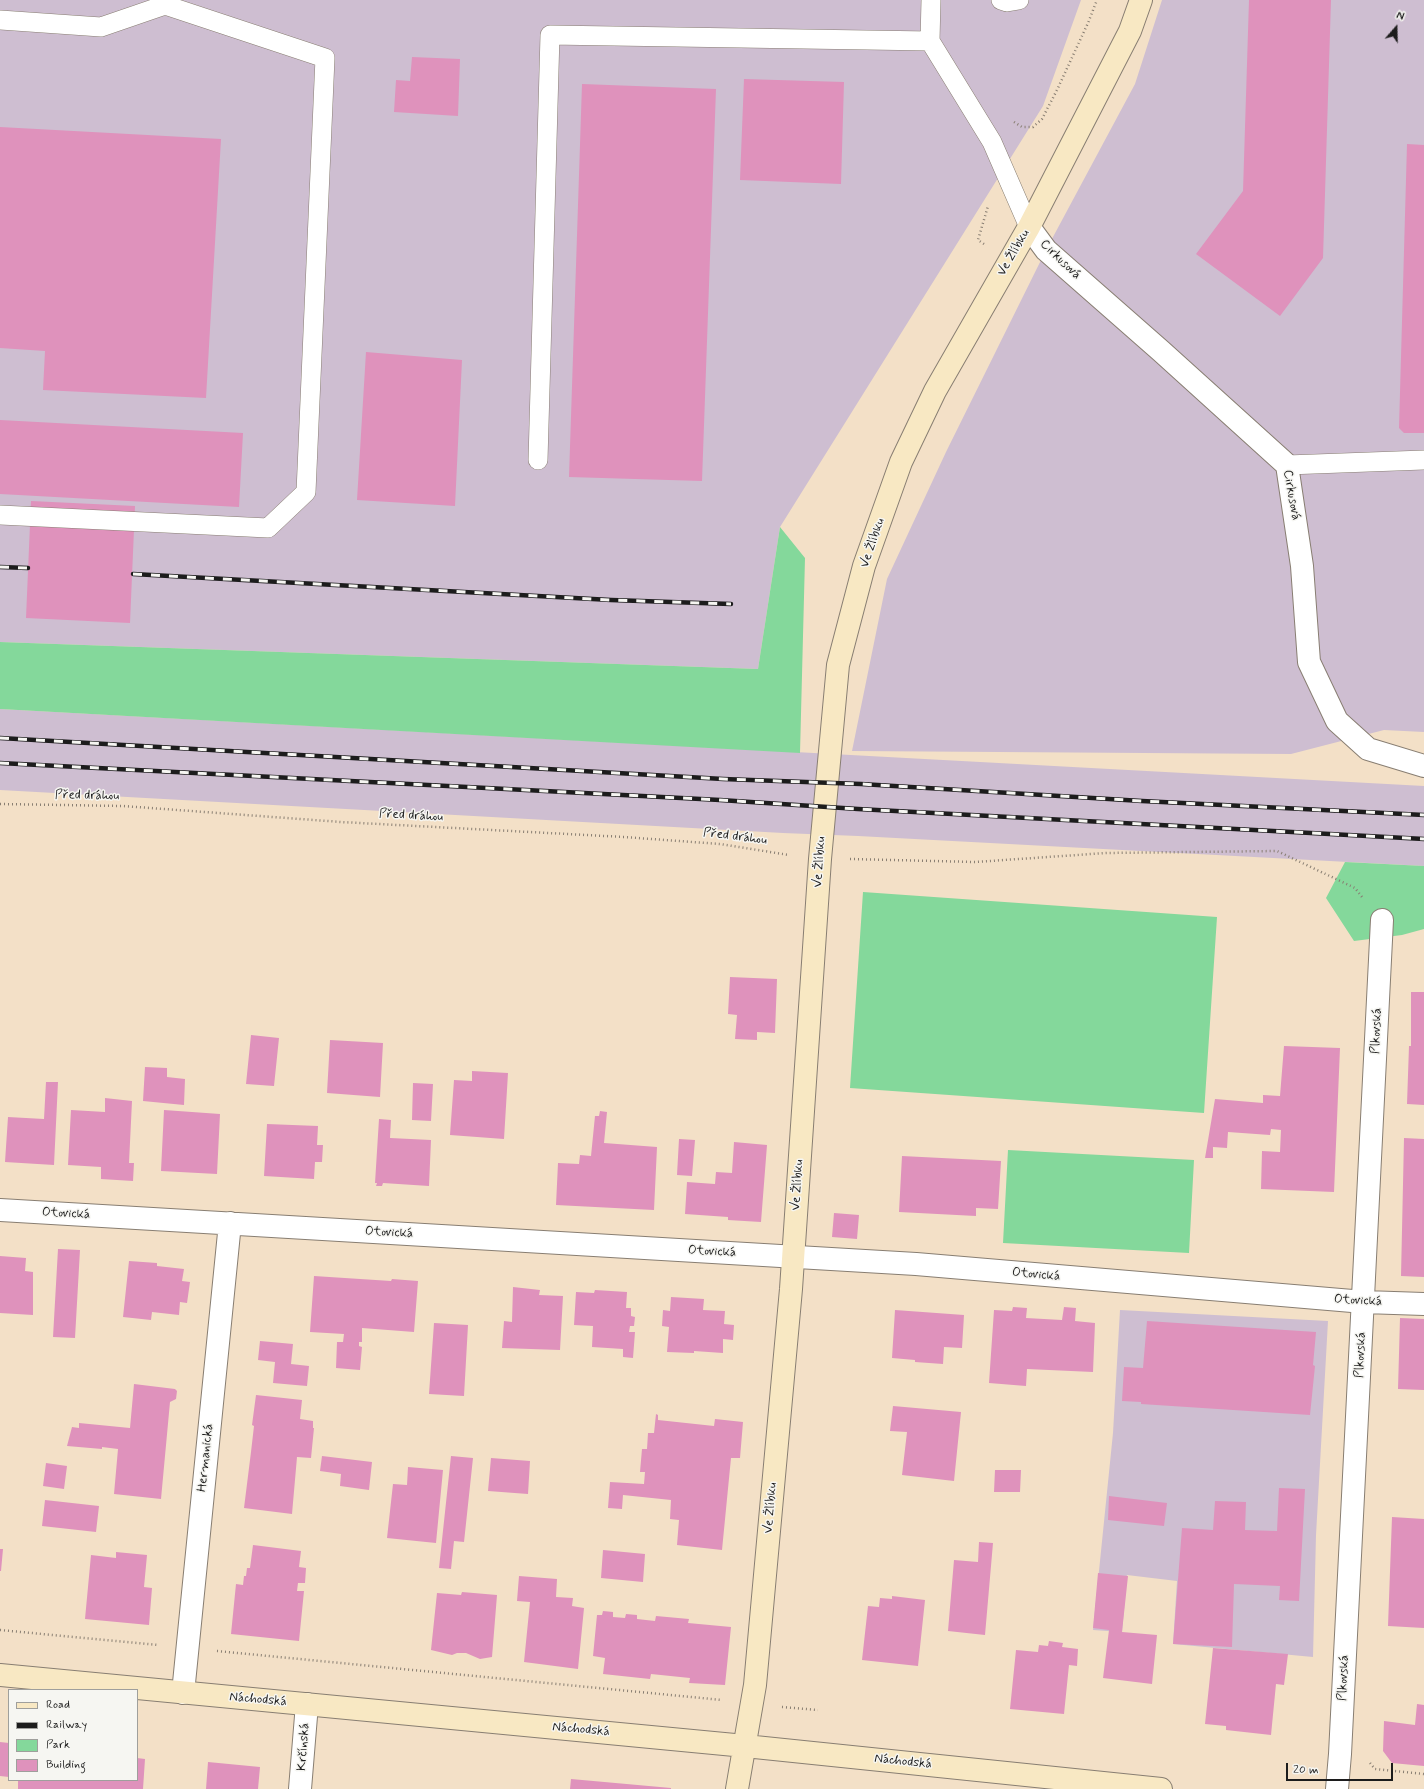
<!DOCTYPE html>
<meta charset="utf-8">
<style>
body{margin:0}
#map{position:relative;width:1424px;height:1789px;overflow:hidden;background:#f3e0c7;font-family:Mynerve,sans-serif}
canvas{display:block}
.legend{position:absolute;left:8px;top:1689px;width:130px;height:92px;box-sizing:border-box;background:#f6f6f2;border:1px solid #9f9f9c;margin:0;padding:5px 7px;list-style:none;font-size:12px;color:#1c1c1c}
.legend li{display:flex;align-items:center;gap:8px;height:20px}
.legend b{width:20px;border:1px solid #9f9f9c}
.north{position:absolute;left:1376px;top:8px;width:40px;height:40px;-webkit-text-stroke:3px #f6f6f2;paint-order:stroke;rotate:20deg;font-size:11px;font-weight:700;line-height:16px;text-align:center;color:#1c1c1c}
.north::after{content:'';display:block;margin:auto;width:14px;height:18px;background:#1c1c1c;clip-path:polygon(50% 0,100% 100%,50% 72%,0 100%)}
.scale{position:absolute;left:1286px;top:1763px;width:107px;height:18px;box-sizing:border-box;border:2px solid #1c1c1c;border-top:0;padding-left:5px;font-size:12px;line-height:14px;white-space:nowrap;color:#1c1c1c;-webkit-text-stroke:3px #f6f6f2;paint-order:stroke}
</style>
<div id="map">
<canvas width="1424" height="1789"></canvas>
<ul class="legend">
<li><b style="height:5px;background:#f8e8c3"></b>Road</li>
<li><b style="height:5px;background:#1c1c1c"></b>Railway</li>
<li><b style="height:11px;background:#84d89b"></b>Park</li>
<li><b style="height:11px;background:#df92bc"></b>Building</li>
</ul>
<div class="north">N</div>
<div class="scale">20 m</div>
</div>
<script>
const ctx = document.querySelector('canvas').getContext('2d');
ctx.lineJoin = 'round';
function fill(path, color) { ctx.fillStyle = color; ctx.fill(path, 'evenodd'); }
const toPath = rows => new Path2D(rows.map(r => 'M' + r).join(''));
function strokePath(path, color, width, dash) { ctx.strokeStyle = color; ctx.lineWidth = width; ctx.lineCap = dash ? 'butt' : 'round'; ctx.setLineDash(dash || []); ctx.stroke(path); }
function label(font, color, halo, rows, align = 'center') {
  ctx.font = font + ' Mynerve,sans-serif'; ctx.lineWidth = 3; ctx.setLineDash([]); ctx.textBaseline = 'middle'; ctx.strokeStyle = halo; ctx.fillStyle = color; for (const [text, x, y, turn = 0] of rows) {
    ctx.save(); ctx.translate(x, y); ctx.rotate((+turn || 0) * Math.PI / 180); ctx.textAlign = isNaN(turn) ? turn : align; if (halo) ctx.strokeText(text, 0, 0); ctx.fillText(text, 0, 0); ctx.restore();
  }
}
fill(toPath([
 [0,0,1081,0,1043,106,780,527,758,669,0,642],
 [1162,0,1424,0,1424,732,1384,730,1291,754,852,751,887,579,946,452,1046,250,1135,84],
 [0,709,1424,786,1424,866,858,836,783,833,0,790],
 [1120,1310,1328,1321,1316,1535,1313,1657,1173,1644,1177,1581,1127,1575,1122,1632,1093,1630,1113,1433]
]), '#cebed1');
fill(toPath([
 [780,527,805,558,800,753,0,709,0,642,758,669],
 [1345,862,1424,866,1424,929,1402,935,1354,941,1326,898],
 [863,892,1217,917,1204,1113,850,1088],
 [1008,1150,1194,1160,1189,1253,1003,1243]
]), '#84d89b');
fill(toPath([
 [1249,0,1331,0,1323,258,1280,316,1196,254,1243,191],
 [412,57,460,59,458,116,394,112,396,80,410,81],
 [744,79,844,82,841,184,740,180],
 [582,84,716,89,702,481,569,477],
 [0,127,221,139,206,398,43,390,45,351,0,348],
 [1407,144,1424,145,1424,433,1404,433,1399,428],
 [366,352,462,360,455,506,357,500],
 [0,420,243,433,239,507,0,494],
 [31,501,135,506,130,623,26,618],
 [730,977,777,979,775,1033,757,1032,757,1040,735,1039,737,1015,728,1014],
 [1411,992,1424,992,1424,1105,1407,1104,1409,1046,1411,1046],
 [251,1035,279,1038,274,1086,246,1084],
 [330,1040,383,1043,380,1097,327,1093],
 [1284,1046,1340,1048,1334,1192,1261,1189,1262,1151,1280,1152,1281,1130,1271,1129,1270,1135,1228,1132,1227,1148,1213,1147,1213,1158,1205,1158,1215,1099,1263,1103,1263,1095,1280,1096],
 [145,1067,167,1068,167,1077,185,1079,184,1105,143,1101],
 [472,1071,508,1073,504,1139,450,1135,454,1080,472,1081],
 [46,1082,58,1082,54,1165,5,1162,8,1117,44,1119],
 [413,1083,433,1084,431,1121,412,1120],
 [105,1098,132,1101,129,1163,134,1163,133,1181,101,1179,101,1167,68,1165,71,1110,105,1112],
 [164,1110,220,1114,217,1174,161,1171],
 [600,1111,607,1112,604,1143,657,1147,654,1210,556,1205,558,1163,579,1164,580,1155,591,1156,595,1116,599,1116],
 [379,1119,391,1120,390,1138,431,1140,429,1186,383,1183,382,1186,376,1186,377,1183,375,1183],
 [267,1124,318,1126,317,1145,323,1145,322,1162,315,1162,314,1179,264,1176],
 [1404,1138,1424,1139,1424,1277,1401,1276],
 [679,1139,695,1140,692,1176,677,1175],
 [734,1142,767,1145,761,1222,728,1220,728,1217,685,1214,687,1182,715,1184,716,1172,732,1173],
 [902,1156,1001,1161,998,1209,976,1208,976,1216,899,1212],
 [834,1213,859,1215,857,1239,832,1237],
 [58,1249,80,1250,75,1338,53,1337],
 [0,1256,26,1258,25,1271,33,1272,33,1315,0,1313],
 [129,1261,157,1263,157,1266,184,1269,182,1281,190,1282,187,1303,180,1302,179,1315,152,1312,151,1320,123,1317],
 [314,1276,391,1281,392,1279,418,1281,414,1332,362,1328,362,1342,359,1342,359,1346,362,1347,360,1370,336,1368,337,1342,343,1342,344,1334,310,1332],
 [513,1287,540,1290,539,1295,563,1296,560,1350,502,1348,504,1321,512,1322],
 [595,1290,627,1292,626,1308,631,1308,631,1316,635,1317,634,1326,630,1326,629,1332,635,1332,633,1358,623,1357,623,1349,592,1347,593,1326,574,1325,576,1292,594,1293],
 [671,1297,704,1299,703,1310,725,1311,724,1324,734,1325,733,1340,723,1339,723,1353,694,1351,694,1353,667,1352,669,1327,662,1326,663,1310,670,1311],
 [1013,1307,1027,1308,1026,1318,1062,1320,1064,1307,1076,1308,1075,1321,1095,1323,1093,1372,1027,1369,1026,1386,989,1383,994,1310,1012,1311],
 [895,1310,964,1315,962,1348,944,1347,943,1364,915,1362,915,1360,892,1358],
 [1400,1318,1424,1319,1424,1390,1398,1389],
 [1147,1321,1316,1332,1313,1365,1315,1366,1310,1415,1141,1404,1141,1402,1122,1401,1124,1367,1143,1368],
 [434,1323,468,1325,464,1396,429,1394],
 [260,1341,293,1344,291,1364,309,1366,307,1386,273,1383,275,1362,258,1360],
 [134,1384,175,1389,177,1391,176,1399,170,1402,161,1499,114,1494,118,1449,102,1447,102,1449,67,1446,72,1427,79,1428,79,1423,130,1428],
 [256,1395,302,1400,300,1419,313,1421,313,1428,314,1428,311,1458,297,1457,292,1514,244,1508,251,1452,254,1426,252,1425],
 [893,1406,961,1412,954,1481,902,1475,907,1432,890,1431],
 [656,1414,658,1415,658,1420,714,1426,715,1419,743,1422,740,1458,731,1458,722,1550,677,1545,679,1520,670,1519,671,1500,623,1495,622,1509,608,1508,610,1482,644,1484,645,1472,640,1472,642,1449,647,1449,648,1433,654,1433],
 [322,1456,372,1462,369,1490,340,1486,341,1474,320,1471],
 [451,1456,473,1458,464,1542,454,1541,451,1569,439,1568],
 [491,1458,530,1461,528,1494,488,1491],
 [46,1463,67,1466,64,1489,43,1486],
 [408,1467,443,1470,436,1543,387,1538,393,1484,407,1485],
 [995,1470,1021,1470,1020,1492,994,1492],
 [1279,1488,1305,1489,1299,1601,1279,1600,1280,1586,1234,1584,1232,1647,1173,1644,1182,1528,1213,1530,1215,1501,1246,1502,1245,1530,1277,1531],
 [1109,1496,1167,1503,1164,1526,1108,1520],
 [45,1500,99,1506,96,1532,42,1526],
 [1392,1517,1424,1519,1424,1628,1388,1626],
 [979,1542,993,1543,985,1635,948,1631,954,1560,978,1562],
 [253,1545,301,1551,299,1567,306,1568,305,1583,298,1583,297,1591,304,1591,299,1641,231,1634,236,1584,243,1585,244,1576,246,1576,247,1568,250,1568],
 [0,1549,3,1549,1,1571,0,1571],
 [603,1550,645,1554,643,1582,601,1578],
 [116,1552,147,1555,144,1587,152,1588,149,1625,85,1619,91,1555,116,1558],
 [1098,1573,1128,1576,1122,1632,1157,1635,1152,1684,1103,1678,1109,1630,1093,1628],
 [519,1576,557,1579,556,1597,573,1598,572,1606,584,1608,578,1669,524,1662,530,1602,517,1601],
 [462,1592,497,1595,492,1657,480,1659,466,1653,457,1653,452,1655,431,1650,437,1593,461,1595],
 [892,1596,925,1600,918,1666,862,1660,868,1606,879,1607,880,1598,892,1599],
 [603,1611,613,1612,613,1617,625,1618,626,1614,637,1615,637,1619,655,1621,656,1616,689,1619,688,1623,731,1627,725,1685,689,1683,690,1678,651,1674,650,1679,603,1674,605,1658,593,1656,597,1615,602,1615],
 [1049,1641,1063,1643,1062,1647,1078,1649,1077,1666,1069,1665,1064,1714,1010,1709,1016,1650,1038,1652,1039,1645,1048,1646],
 [1213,1648,1288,1654,1284,1685,1276,1684,1271,1735,1226,1730,1226,1726,1205,1724],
 [1417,1704,1424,1705,1424,1766,1392,1763,1383,1751,1384,1721,1415,1725],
 [0,1742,9,1743,9,1777,0,1776],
 [137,1758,145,1759,143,1789,18,1789,18,1780,137,1780],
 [208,1762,260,1767,258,1789,206,1789],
 [571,1779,671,1788,671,1789,570,1789]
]), '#df92bc');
const lane = toPath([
 [1001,0,1007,2,1019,0],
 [0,20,101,27,165,5,325,58,306,492,268,528,0,515],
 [930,41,931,0],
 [538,460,550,35,930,41,992,142,1029,227],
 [1287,465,1424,460]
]);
const street = toPath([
 [1029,227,1046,250,1161,351,1287,465,1302,566,1309,662,1337,721,1368,749,1424,766],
 [0,1210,916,1264,1364,1302,1424,1304],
 [183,1693,230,1223],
 [300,1789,307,1704],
 [1337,1789,1340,1754,1382,920]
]);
const secondary = toPath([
 [0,1675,745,1746,1161,1789],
 [737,1789,755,1685,791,1289,820,859,838,665,864,566,901,462,935,391,1029,227,1130,31,1141,0]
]);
strokePath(lane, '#887e72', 20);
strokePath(street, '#887e72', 24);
strokePath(secondary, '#887e72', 24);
strokePath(toPath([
 [1014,122,1022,127,1033,127,1042,119,1057,90,1088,23,1097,0],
 [984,244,978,240,988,206],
 [0,804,123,806,341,822,624,837,720,844,789,855],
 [850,859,975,862,1106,853,1277,851,1355,888,1362,897],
 [0,1630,158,1645],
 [217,1651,722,1700],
 [782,1707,818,1710],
 [1370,1763,1375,1769,1424,1774]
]), '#887e72', 2.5, [1, 3]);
strokePath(lane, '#fff', 19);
strokePath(street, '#fff', 22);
strokePath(secondary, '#f8e8c3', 22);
const rail = toPath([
 [0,567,28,568],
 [133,574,611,600,731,604],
 [0,738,723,779,861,784,1142,801,1424,815],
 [0,763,720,800,858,809,1424,839]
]);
strokePath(rail, '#1c1c1c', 4.5);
strokePath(rail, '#f6f6f2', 3, [9]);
label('13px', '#1c1c1c', '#f6f6f2', [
 ["Ve Žlíbku",1014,253,-60],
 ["Cirkusová",1060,260,44],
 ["Cirkusová",1291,495,80],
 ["Ve Žlíbku",873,543,-71],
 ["Před dráhou",87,796,1],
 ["Před dráhou",411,816,3],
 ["Před dráhou",735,837,7],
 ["Ve Žlíbku",820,862,-86],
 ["Plkovská",1377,1031,-87],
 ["Ve Žlíbku",798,1185,-86],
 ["Otovická",66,1214,3],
 ["Otovická",389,1233,3],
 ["Otovická",712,1252,3],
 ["Otovická",1036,1275,5],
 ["Otovická",1358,1301,3],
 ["Plkovská",1361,1355,-87],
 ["Hermanická",206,1458,-84],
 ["Ve Žlíbku",771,1508,-85],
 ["Plkovská",1344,1678,-87],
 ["Náchodská",258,1700,5],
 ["Náchodská",581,1730,5],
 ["Krčínská",304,1747,-86],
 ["Náchodská",903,1762,6]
]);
</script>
